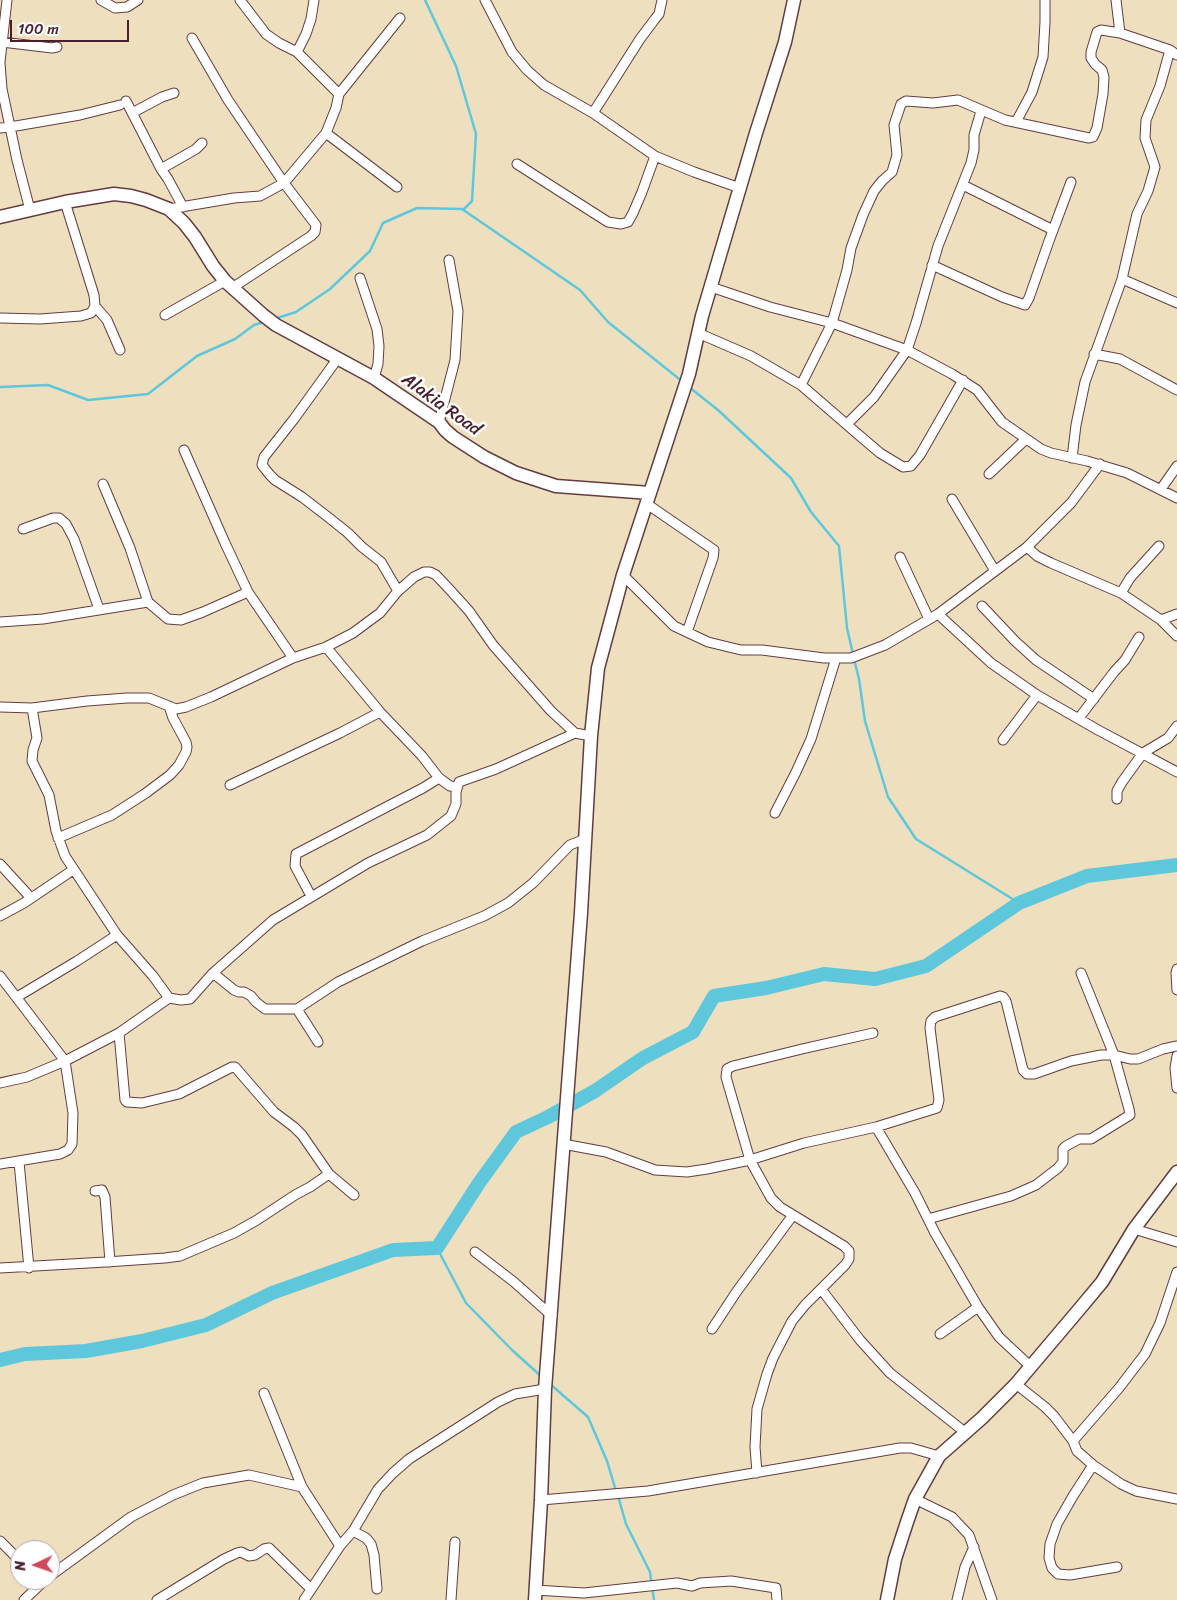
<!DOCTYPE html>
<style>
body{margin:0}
#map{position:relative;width:1177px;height:1600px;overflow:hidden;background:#eee0bf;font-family:Sriracha,sans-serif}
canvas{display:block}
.north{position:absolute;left:10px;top:1540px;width:50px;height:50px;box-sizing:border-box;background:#fff;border:1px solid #b7a5aa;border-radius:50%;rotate:267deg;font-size:14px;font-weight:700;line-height:20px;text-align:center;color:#4a1f2b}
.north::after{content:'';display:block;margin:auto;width:18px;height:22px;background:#d1495b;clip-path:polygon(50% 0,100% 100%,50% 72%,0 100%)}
.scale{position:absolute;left:10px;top:20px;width:119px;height:22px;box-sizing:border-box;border:2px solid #4a1f2b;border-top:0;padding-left:6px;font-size:15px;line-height:18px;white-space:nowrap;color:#4a1f2b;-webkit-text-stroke:4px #fff;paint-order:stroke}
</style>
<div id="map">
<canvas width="1177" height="1600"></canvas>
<div class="north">N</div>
<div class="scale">100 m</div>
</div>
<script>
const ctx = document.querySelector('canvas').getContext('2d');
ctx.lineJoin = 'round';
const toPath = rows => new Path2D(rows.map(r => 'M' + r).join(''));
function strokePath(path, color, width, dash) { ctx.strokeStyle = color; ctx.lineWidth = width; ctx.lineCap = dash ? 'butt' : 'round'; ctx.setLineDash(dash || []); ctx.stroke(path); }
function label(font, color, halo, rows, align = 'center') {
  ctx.font = font + ' Sriracha,sans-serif'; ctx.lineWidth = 5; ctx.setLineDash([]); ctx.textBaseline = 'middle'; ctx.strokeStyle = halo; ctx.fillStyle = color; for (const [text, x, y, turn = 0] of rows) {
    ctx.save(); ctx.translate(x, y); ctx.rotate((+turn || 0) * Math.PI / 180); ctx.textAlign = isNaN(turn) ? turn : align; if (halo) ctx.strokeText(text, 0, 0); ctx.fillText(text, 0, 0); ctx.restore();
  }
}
strokePath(toPath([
 [425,0,456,66,476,134,472,201,463,210],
 [274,319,296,312,330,289,370,251,383,223,417,208,462,209,580,290,608,322,683,382],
 [0,387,48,385,88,400,148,394,197,356,235,339,254,325,264,322],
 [689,387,718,410,791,478,811,512,839,546,847,628,853,654],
 [854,659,859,679,865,721,888,797,916,839,1019,903],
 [437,1248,466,1303,512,1350,542,1377],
 [550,1384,588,1417,607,1461,616,1491],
 [618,1496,626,1524,650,1572,654,1600]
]), '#5fc7db', 2.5);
strokePath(toPath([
 [0,1360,25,1354,86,1351,142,1341,206,1325,272,1293,393,1250,437,1248,479,1183,516,1132,548,1117,595,1091,643,1058,693,1032,714,996,766,988,824,974,875,979,926,966,1019,903,1087,876,1177,865]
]), '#5fc7db', 14);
const street = toPath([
 [101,0,115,8,127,7,138,0],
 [240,0,266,34,279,43,297,52,339,94],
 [485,0,512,52,527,70,544,85,593,113,655,156,694,172,740,188],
 [1116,0,1120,33],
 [192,38,228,100,284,183,316,225,315,232,311,236,232,288],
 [2,42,52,48,57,47],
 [297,52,306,34,311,19,314,0],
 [0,62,7,0],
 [0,63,2,89,17,160,30,210],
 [126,101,161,169,168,179,183,207],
 [132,113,162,97,174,93],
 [593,113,640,39,655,19,659,14,662,0],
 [1016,122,1032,92,1043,57,1045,22,1045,0],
 [0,128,10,127,80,115,120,105],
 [326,133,397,187],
 [517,164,608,222,621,224,628,222,633,213,642,192,655,156],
 [161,169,196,149,202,143],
 [963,185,1053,230],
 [169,209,234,198,260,196,284,183,326,133,336,108,339,94,400,18],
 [932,265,1002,297,1025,305,1029,298,1049,241,1071,182],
 [360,278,377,329,379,346,378,364,374,378],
 [1122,279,1177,303],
 [711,287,770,307,832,323,907,350,952,374,977,390,1002,422,1041,449,1051,453,1087,461,1127,473,1177,498],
 [95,306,107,320,120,350],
 [165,315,225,281],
 [0,318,40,319,81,316,91,313,95,306,94,295,65,202],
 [698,333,751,356,801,385,860,436,880,453,903,467,911,466,920,455,963,380],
 [1094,354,1120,359,1177,390],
 [338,358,294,419,264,457,262,465,270,475,275,480,302,497,328,517,348,533,362,547,381,562,398,591],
 [801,385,832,323,847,270,851,248,863,215,874,191,882,181,892,172,897,155,894,125,901,104,906,101,933,103,958,100,1005,120,1089,138,1093,137,1097,128,1103,94,1104,77,1102,70,1095,64,1091,58,1091,52,1097,32,1101,30,1120,33,1170,50,1177,55],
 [439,422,455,360,458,311,449,260],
 [847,424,874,397,907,350,916,323,938,246,971,163,974,150,974,135,981,111],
 [184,450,225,543,248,592,293,658],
 [1072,458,1076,425,1085,382,1122,279,1137,214,1148,191,1155,167,1145,138,1146,120,1160,86,1170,50],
 [989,474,1026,439],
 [103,484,130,548,148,602],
 [1161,489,1177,466],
 [952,499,995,571],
 [647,504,714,550,713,558,687,632],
 [23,529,53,518,59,518,66,524,74,539,99,609],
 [1027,547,1037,556,1051,563,1121,593,1161,620,1177,636],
 [900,557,929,619],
 [623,575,674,626,708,642,741,650,762,650,824,658,851,658,885,645,938,614,1027,547,1071,503,1100,464],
 [1121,593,1130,578,1159,546],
 [982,606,1015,641,1036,660,1094,699],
 [938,614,991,663,1037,695,1098,730,1177,772],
 [1161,620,1177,614],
 [0,622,43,619,148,602,168,619,181,620,203,612,248,592],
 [326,647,380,712,422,756,439,778,450,786,457,787],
 [0,707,32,708,87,701,127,698,149,698,176,709,186,707,211,697,293,658,326,647,353,633,380,613,398,591,414,577,424,572,430,572,436,575,451,591,469,611,493,645,551,711,575,733],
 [32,708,37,738,33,750,32,761,49,795,56,831,65,856,117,935,153,976,169,998],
 [1079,718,1114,672,1125,660,1139,637],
 [1003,740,1037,695],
 [230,785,340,733,380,712],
 [1117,799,1117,791,1122,782,1143,753,1168,738,1177,726],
 [775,813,796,772,811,739,836,658],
 [58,838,112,815,146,793,170,775,179,765,186,752,187,747,186,742,173,718,169,706],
 [0,864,31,898],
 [311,896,295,866,296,854,423,788,439,778],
 [0,916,24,903,73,870],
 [1177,969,1176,973,1177,990],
 [213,973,234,990,239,992,244,992,251,996,256,1002,265,1009,297,1009,338,982,422,941,484,916,508,903,533,883,570,845,585,839],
 [0,976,65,1061,73,1113,72,1144,68,1150,60,1154,0,1164],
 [17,997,77,961,117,935],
 [297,1009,318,1042],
 [119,1033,125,1100,127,1102,142,1103,179,1094,232,1067,235,1067,274,1112,294,1127,302,1135,329,1174,354,1195],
 [1177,1056,1175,1068,1177,1088],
 [0,1083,27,1077,65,1061,119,1033,169,998,181,1000,190,999,213,973,273,920,368,863,427,835,451,816,456,804,456,792,459,782,496,769,575,733,591,736],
 [876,1127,915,1193,935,1233,978,1307,999,1337,1030,1366],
 [563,1144,606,1152,655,1170,687,1172,707,1169,750,1160,804,1143,876,1127,937,1108,939,1100,930,1028,931,1021,935,1017,1000,996,1003,997,1006,1001,1023,1070,1027,1074,1034,1074,1071,1061,1101,1055,1114,1055,1130,1059,1138,1059,1163,1049,1177,1046],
 [19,1162,29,1268],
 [95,1191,102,1190,105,1197,110,1262],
 [928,1219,1011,1196,1036,1185,1058,1168,1063,1162,1063,1149,1066,1146,1079,1139,1091,1139,1130,1115,1129,1109,1114,1055,1081,973],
 [1134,1229,1177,1242],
 [475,1252,514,1282,552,1316],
 [0,1268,106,1262,165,1258,180,1256,234,1233,257,1220,295,1195,310,1187,329,1174],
 [821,1289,860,1340,890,1373,966,1433],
 [712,1329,737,1291,793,1215],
 [940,1334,978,1307],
 [1016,1384,1045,1407,1054,1416,1073,1441,1077,1451,1093,1465,1121,1484,1136,1491,1177,1499],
 [264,1393,302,1487,340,1546],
 [1073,1441,1119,1388,1145,1354,1160,1323,1177,1272],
 [1093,1465,1073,1496,1057,1524,1050,1544,1049,1558,1052,1568,1058,1574,1070,1575,1117,1567],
 [757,1473,755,1447,757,1409,767,1374,773,1358,792,1321,805,1305,845,1265,849,1259,849,1251,844,1246,780,1207,771,1198,750,1160,726,1077,727,1069,733,1066,802,1049,873,1033],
 [915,1499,952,1517,969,1535,992,1600],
 [541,1500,648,1491,900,1448,911,1448,939,1456],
 [353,1531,366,1538,371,1544,374,1555,377,1589],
 [0,1541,20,1561],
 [50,1576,131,1517,173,1495,203,1483,249,1475,302,1487],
 [535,1590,584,1593,677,1583,692,1586,700,1583,731,1581,776,1588,777,1600],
 [24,1600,45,1580],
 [157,1600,224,1559,237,1553,241,1552,249,1556,255,1555,264,1549,269,1548,311,1589],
 [304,1600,340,1546,353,1531,378,1489,393,1473,409,1459,498,1402,515,1394,545,1389],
 [451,1600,455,1542],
 [957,1600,965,1567,974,1547]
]);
const secondary = toPath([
 [0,217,65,202,114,194,131,196,146,200,169,209,184,223,195,237,213,266,225,281,263,315,276,325,374,378,439,422,445,430,453,437,484,457,516,473,556,486,650,493],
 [535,1600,541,1500,545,1389,581,913,591,736,598,668,623,575,689,374,702,316,756,133,785,42,794,0],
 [887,1600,895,1559,907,1522,915,1499,939,1456,982,1418,1016,1384,1082,1306,1102,1282,1134,1229,1177,1172]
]);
strokePath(street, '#633c41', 11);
strokePath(secondary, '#633c41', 15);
strokePath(street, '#fff', 9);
strokePath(secondary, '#fff', 12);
label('18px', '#4a1f2b', '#fff', [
 ["Alakia Road",441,405,36]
]);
</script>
